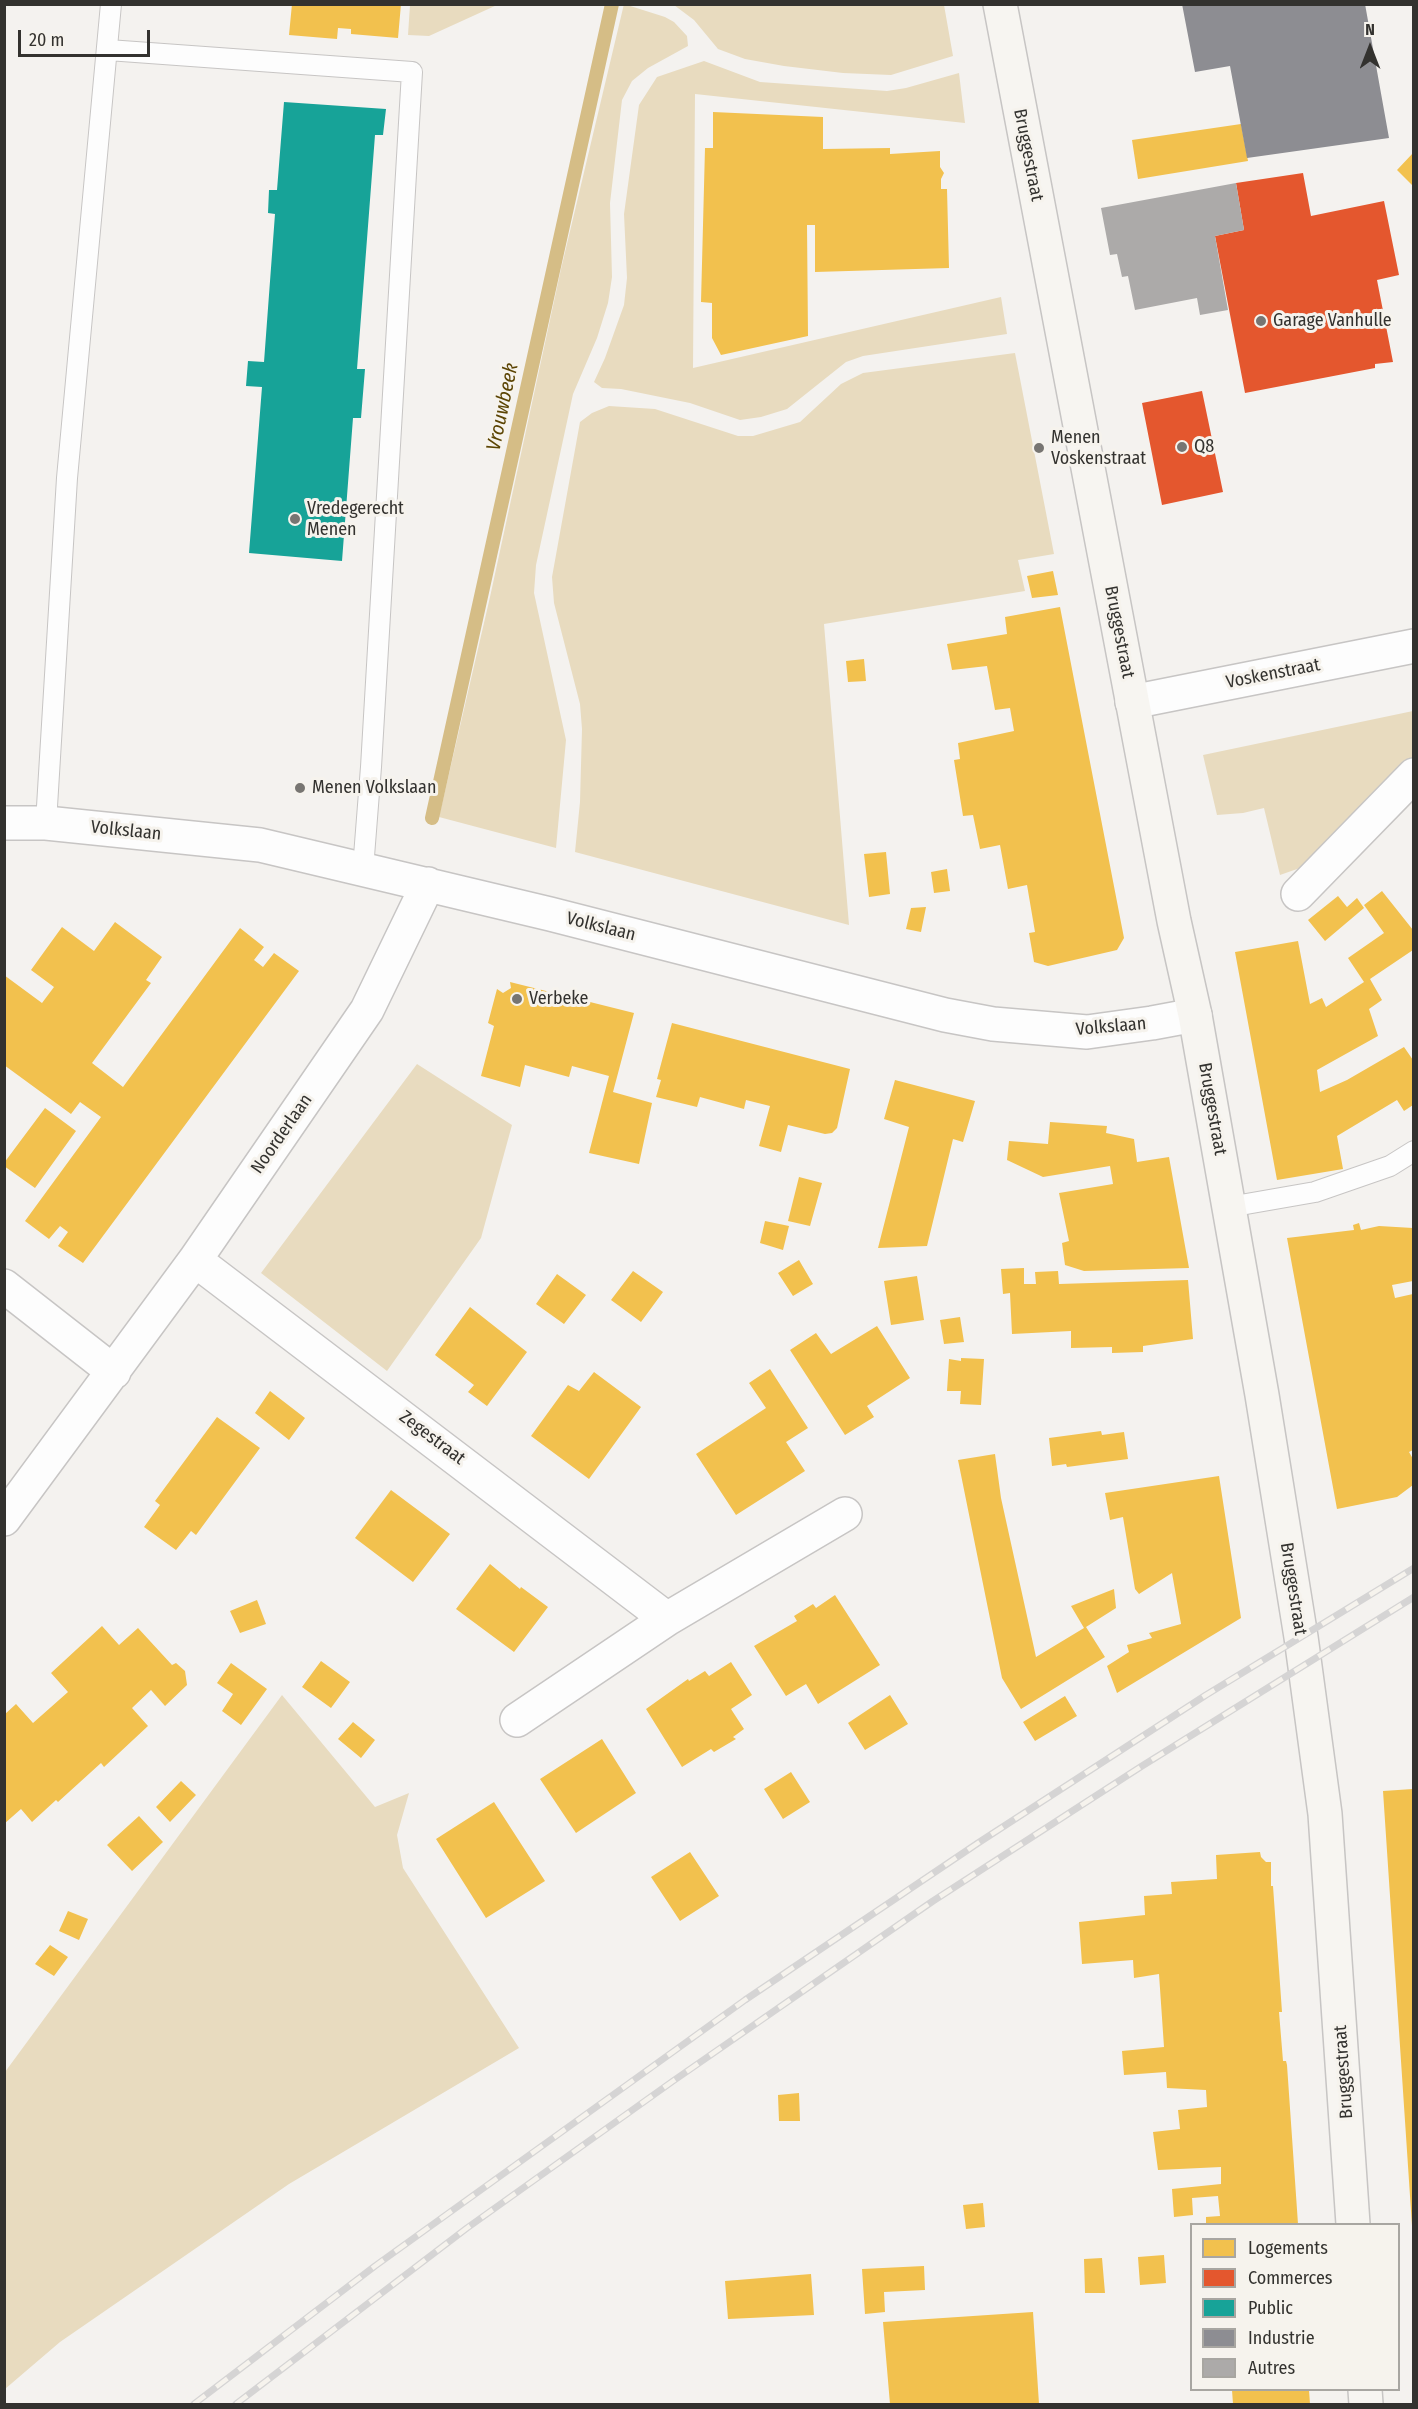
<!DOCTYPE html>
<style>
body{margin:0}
#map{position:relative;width:1418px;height:2409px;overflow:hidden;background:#f4f2ef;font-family:"Fira Sans Condensed",sans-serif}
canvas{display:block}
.frame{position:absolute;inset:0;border:6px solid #33322f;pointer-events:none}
.legend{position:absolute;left:1190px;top:2223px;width:210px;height:168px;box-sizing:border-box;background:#f6f3ed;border:2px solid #a8a6a1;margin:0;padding:8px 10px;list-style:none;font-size:18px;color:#33322f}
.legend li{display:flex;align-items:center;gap:12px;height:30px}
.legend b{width:30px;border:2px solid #a8a6a1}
.north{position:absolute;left:1340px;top:18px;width:60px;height:60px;-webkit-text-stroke:4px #f6f3ed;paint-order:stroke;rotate:0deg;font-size:16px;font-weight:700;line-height:24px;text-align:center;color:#33322f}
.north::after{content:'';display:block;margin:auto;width:21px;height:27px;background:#33322f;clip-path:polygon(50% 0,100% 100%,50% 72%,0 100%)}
.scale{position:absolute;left:18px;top:30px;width:132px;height:27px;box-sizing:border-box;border:3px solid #33322f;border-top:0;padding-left:8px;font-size:18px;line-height:21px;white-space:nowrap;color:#33322f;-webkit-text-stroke:4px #f6f3ed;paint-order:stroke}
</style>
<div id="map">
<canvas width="1418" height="2409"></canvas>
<div class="frame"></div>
<ul class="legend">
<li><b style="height:16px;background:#f2c14e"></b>Logements</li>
<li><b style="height:16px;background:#e4572e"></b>Commerces</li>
<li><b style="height:16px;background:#17a398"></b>Public</li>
<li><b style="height:16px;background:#8d8d92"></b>Industrie</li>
<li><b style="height:16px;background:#acaaa9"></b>Autres</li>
</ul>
<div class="north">N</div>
<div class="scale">20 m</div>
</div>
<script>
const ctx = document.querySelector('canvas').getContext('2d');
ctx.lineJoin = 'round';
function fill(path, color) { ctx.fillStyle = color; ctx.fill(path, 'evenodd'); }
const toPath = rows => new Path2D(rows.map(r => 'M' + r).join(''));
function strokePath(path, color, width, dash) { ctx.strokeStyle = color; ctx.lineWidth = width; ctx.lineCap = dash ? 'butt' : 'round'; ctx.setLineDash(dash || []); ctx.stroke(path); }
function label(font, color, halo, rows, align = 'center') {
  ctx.font = font + ' "Fira Sans Condensed",sans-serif'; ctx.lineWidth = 6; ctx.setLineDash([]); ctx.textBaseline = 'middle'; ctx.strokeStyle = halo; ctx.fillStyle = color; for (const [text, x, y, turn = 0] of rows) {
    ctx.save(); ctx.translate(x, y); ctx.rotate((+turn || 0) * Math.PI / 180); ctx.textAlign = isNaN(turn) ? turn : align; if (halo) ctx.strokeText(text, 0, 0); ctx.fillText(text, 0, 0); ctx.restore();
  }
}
fill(toPath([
 [624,4,665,17,674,22,687,36,688,46,648,68,632,81,622,100,610,203,612,277,608,303,597,338,573,394,536,565,534,593,566,740,556,848,439,817,490,597,561,269],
 [410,5,410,4,497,5,429,36,408,35],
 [674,5,944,5,953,56,891,75,843,73,784,66,745,59,718,49,694,20],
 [704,61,760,82,887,91,906,88,959,73,965,123,695,94,693,368,1001,297,1007,334,863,356,846,362,787,409,761,417,740,420,690,403,621,389,602,388,594,382,605,358,624,305,627,278,624,214,639,105,657,77],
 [1015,353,1054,554,1018,560,1025,591,824,624,849,925,575,852,580,802,582,729,580,704,554,603,552,577,580,422,592,413,609,406,655,409,738,436,753,436,800,422,841,384,863,373],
 [1413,711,1413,765,1317,862,1280,875,1264,808,1243,813,1217,815,1203,755],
 [417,1064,512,1125,481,1238,387,1371,261,1273],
 [282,1695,375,1807,409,1793,397,1835,403,1868,519,2048,289,2184,60,2342,5,2389,5,2072]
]), '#e8dbbf');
fill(toPath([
 [292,4,401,4,398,38,351,34,351,29,338,28,337,39,289,35],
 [713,112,823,117,823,149,890,148,890,154,940,151,940,167,944,173,941,179,941,189,947,189,949,268,815,272,815,225,807,225,808,336,721,355,712,338,712,303,701,302,705,148,713,148],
 [1241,124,1248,161,1138,179,1132,140],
 [1413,153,1413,186,1397,170],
 [1053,571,1058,595,1032,598,1027,576],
 [1060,607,1124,938,1117,950,1048,966,1034,962,1029,933,1035,932,1027,885,1008,889,1000,845,980,849,973,815,963,816,954,760,960,759,958,743,1014,731,1010,708,995,710,987,666,952,670,947,644,1007,634,1005,617],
 [864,659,866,681,848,682,846,661],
 [886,852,890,894,869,897,864,854],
 [947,869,950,891,934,893,931,872],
 [1382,891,1413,930,1413,950,1370,979,1382,1000,1369,1009,1378,1036,1317,1070,1320,1092,1347,1080,1404,1047,1413,1060,1413,1105,1404,1111,1397,1100,1337,1136,1343,1169,1277,1180,1235,952,1298,941,1310,1004,1322,998,1326,1007,1364,982,1348,958,1384,933,1364,905],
 [1338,896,1347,907,1357,898,1364,908,1325,941,1308,920],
 [926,907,921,932,906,929,911,908],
 [115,922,162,957,146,980,151,983,92,1063,123,1087,240,928,264,947,254,960,263,967,274,953,299,971,83,1263,58,1246,68,1232,60,1226,49,1239,25,1221,101,1117,80,1102,71,1114,4,1065,4,975,42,1003,54,987,31,970,62,927,94,951],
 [510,982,634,1013,613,1092,652,1103,639,1164,589,1153,609,1076,572,1066,569,1077,525,1065,520,1087,481,1076,494,1026,488,1023,497,989,503,993,511,988],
 [672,1023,850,1069,837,1128,832,1133,825,1134,788,1125,781,1152,759,1146,770,1106,746,1100,744,1109,700,1097,697,1107,656,1097,661,1080,657,1079],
 [895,1080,975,1101,963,1142,953,1139,927,1246,878,1248,909,1127,884,1119],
 [45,1108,76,1131,35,1188,4,1166,4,1163],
 [1050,1122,1107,1126,1106,1133,1134,1139,1137,1162,1169,1157,1189,1268,1084,1271,1065,1265,1062,1243,1069,1241,1059,1193,1113,1184,1110,1166,1043,1177,1007,1160,1009,1141,1048,1144],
 [799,1177,822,1183,810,1226,788,1221],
 [765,1221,789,1226,783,1250,760,1243],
 [1359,1223,1361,1230,1379,1226,1413,1228,1413,1281,1392,1285,1395,1298,1413,1294,1413,1450,1409,1452,1413,1459,1413,1485,1397,1497,1337,1509,1287,1238,1354,1230,1353,1225],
 [799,1260,813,1284,793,1296,778,1273],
 [1024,1268,1024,1284,1036,1284,1035,1272,1058,1271,1059,1284,1188,1280,1193,1339,1143,1346,1143,1352,1112,1353,1112,1347,1071,1348,1071,1331,1012,1334,1010,1293,1003,1294,1001,1269],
 [633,1271,663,1292,641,1322,611,1300],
 [557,1274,586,1295,564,1324,536,1304],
 [917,1276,924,1320,891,1325,884,1281],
 [470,1307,527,1352,487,1406,468,1392,474,1385,435,1355],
 [960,1317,964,1342,944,1344,940,1320],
 [877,1326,910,1378,867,1406,874,1417,845,1435,790,1350,816,1333,831,1354],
 [961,1358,984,1359,981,1405,960,1404,961,1391,947,1391,949,1359,961,1361],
 [770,1369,808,1428,786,1442,805,1471,736,1515,696,1454,766,1408,749,1383],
 [594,1372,641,1407,589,1479,531,1436,568,1385,579,1391],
 [270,1391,305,1418,289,1440,255,1413],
 [217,1417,260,1448,196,1535,191,1531,176,1550,144,1527,160,1505,155,1501],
 [1101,1431,1102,1435,1124,1432,1128,1459,1067,1467,1066,1464,1052,1466,1049,1438],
 [995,1454,1001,1498,1036,1657,1084,1628,1071,1606,1114,1589,1116,1608,1086,1627,1105,1657,1021,1709,1002,1678,958,1460],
 [1219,1476,1241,1618,1117,1693,1107,1666,1129,1652,1127,1645,1152,1638,1149,1633,1181,1624,1172,1573,1139,1594,1135,1589,1123,1517,1110,1520,1105,1493],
 [391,1490,450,1534,413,1582,355,1538],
 [490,1564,520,1589,521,1587,548,1607,514,1652,456,1609],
 [835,1595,880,1665,818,1704,806,1684,786,1696,754,1646,797,1621,794,1616,813,1604,816,1608],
 [257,1600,266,1624,240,1633,230,1611],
 [102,1626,119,1645,138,1628,172,1665,176,1663,185,1671,187,1685,165,1706,151,1690,132,1708,148,1726,104,1767,101,1763,58,1802,56,1800,32,1822,21,1809,4,1824,4,1715,16,1704,33,1723,68,1692,51,1673],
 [321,1661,350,1682,331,1708,302,1687],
 [731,1662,752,1695,731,1709,744,1729,733,1737,736,1739,714,1752,711,1749,682,1767,646,1709,688,1679,689,1681,705,1671,709,1676],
 [231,1663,267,1689,241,1725,222,1711,233,1694,217,1683],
 [890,1695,908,1724,865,1750,848,1723],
 [1065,1696,1077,1716,1035,1741,1023,1722],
 [353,1722,375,1740,361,1758,338,1739],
 [602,1739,636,1793,576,1833,540,1779],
 [791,1772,810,1802,783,1819,764,1789],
 [181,1781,196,1795,170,1822,156,1807],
 [1413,1789,1413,2226,1412,2226,1383,1791],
 [494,1802,545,1881,486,1918,436,1839],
 [139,1816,163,1842,132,1871,107,1845],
 [690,1852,719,1896,680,1921,651,1877],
 [1260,1852,1261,1857,1266,1862,1271,1862,1271,1886,1273,1886,1282,2012,1279,2012,1283,2061,1286,2061,1287,2065,1298,2224,1206,2224,1206,2217,1220,2216,1218,2196,1192,2198,1193,2215,1174,2217,1172,2189,1221,2184,1221,2167,1158,2170,1153,2132,1180,2129,1178,2110,1207,2107,1206,2090,1167,2088,1166,2072,1124,2075,1122,2051,1164,2047,1159,1974,1134,1978,1133,1960,1082,1964,1079,1922,1145,1915,1144,1896,1172,1894,1171,1882,1217,1879,1216,1855],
 [68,1911,88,1919,79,1940,59,1931],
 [50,1945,68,1957,54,1976,35,1964],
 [799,2093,800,2121,779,2121,778,2095],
 [983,2203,985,2227,966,2229,963,2205],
 [1164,2255,1166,2283,1140,2285,1138,2257],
 [1102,2258,1105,2293,1085,2293,1084,2259],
 [924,2266,925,2290,884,2292,885,2312,865,2314,862,2269],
 [811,2274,814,2315,728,2319,725,2281],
 [1033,2312,1039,2404,890,2404,883,2322],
 [1232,2390,1309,2390,1310,2404,1233,2404]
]), '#f2c14e');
fill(toPath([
 [1303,173,1311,216,1384,201,1399,275,1377,280,1393,362,1375,364,1375,368,1245,393,1215,236,1244,230,1236,183],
 [1202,391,1223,492,1162,505,1142,403]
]), '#e4572e');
fill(toPath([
 [284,102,386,109,383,135,375,135,357,369,365,369,361,418,353,418,342,561,249,553,262,387,246,386,248,361,264,362,275,214,268,213,269,190,277,190]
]), '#17a398');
fill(toPath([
 [1182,4,1365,4,1389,138,1247,158,1230,66,1195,72]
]), '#8d8d92');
strokePath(toPath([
 [432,818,612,4]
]), '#d5bd86', 14);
fill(toPath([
 [1236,183,1244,230,1215,236,1228,310,1200,315,1197,298,1135,310,1128,276,1122,277,1117,254,1110,255,1101,208]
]), '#acaaa9');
const lane = toPath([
 [108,50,412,72,371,767,363,869],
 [46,823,67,478,111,4],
 [1229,1207,1315,1192,1390,1166,1414,1151]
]);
const street = toPath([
 [1132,702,1414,646],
 [4,823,46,823,260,845,550,914,945,1015,993,1024,1087,1032,1152,1023,1195,1015],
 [1298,894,1414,775],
 [195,1260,667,1619,845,1514],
 [4,1286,114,1372],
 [4,1519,195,1260,367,1010,428,884],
 [517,1720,667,1619]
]);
const secondary = toPath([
 [1000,4,1174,921,1195,1015,1262,1395,1301,1637,1325,1814,1353,2224],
 [1365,2390,1366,2404]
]);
strokePath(lane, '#c7c5c4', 22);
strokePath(street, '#c7c5c4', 36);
strokePath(secondary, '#c7c5c4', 36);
strokePath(lane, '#fdfdfd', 20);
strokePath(street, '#fdfdfd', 33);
strokePath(secondary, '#f7f5f1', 33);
const rail = toPath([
 [194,2404,375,2266,745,2000,978,1843,1206,1695,1414,1568],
 [236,2404,467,2228,673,2081,933,1901,1142,1766,1414,1597]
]);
strokePath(rail, '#d5d4d4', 7);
strokePath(rail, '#f6f3ed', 4.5, [14]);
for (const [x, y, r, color] of [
 [1261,321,6,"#777572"],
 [1182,447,6,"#777572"],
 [1039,448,6,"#777572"],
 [295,519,6,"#777572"],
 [300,788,6,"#777572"],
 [517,999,6,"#777572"]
]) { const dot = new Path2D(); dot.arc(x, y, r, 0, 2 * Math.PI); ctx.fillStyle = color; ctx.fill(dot); strokePath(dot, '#f6f3ed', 2); }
label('18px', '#33322f', '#f6f3ed', [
 ["Bruggestraat",1028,155,79],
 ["Bruggestraat",1119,632,79],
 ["Voskenstraat",1273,674,-11],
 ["Volkslaan",126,831,6],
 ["Volkslaan",601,927,14],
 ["Volkslaan",1111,1027,-5],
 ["Bruggestraat",1212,1109,80],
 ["Noorderlaan",282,1134,-55],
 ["Zegestraat",432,1438,37],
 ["Bruggestraat",1293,1589,81],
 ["Bruggestraat",1344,2072,-94]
]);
label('18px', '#33322f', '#f6f3ed', [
 ["Garage Vanhulle",1273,321],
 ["Menen",1051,438],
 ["Voskenstraat",1051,459],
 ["Q8",1194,447],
 ["Vredegerecht",307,509],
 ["Menen",307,530],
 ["Menen Volkslaan",312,788],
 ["Verbeke",529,999]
], 'left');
label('italic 20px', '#5c4504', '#f6f3ed', [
 ["Vrouwbeek",503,407,-78]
]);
</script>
